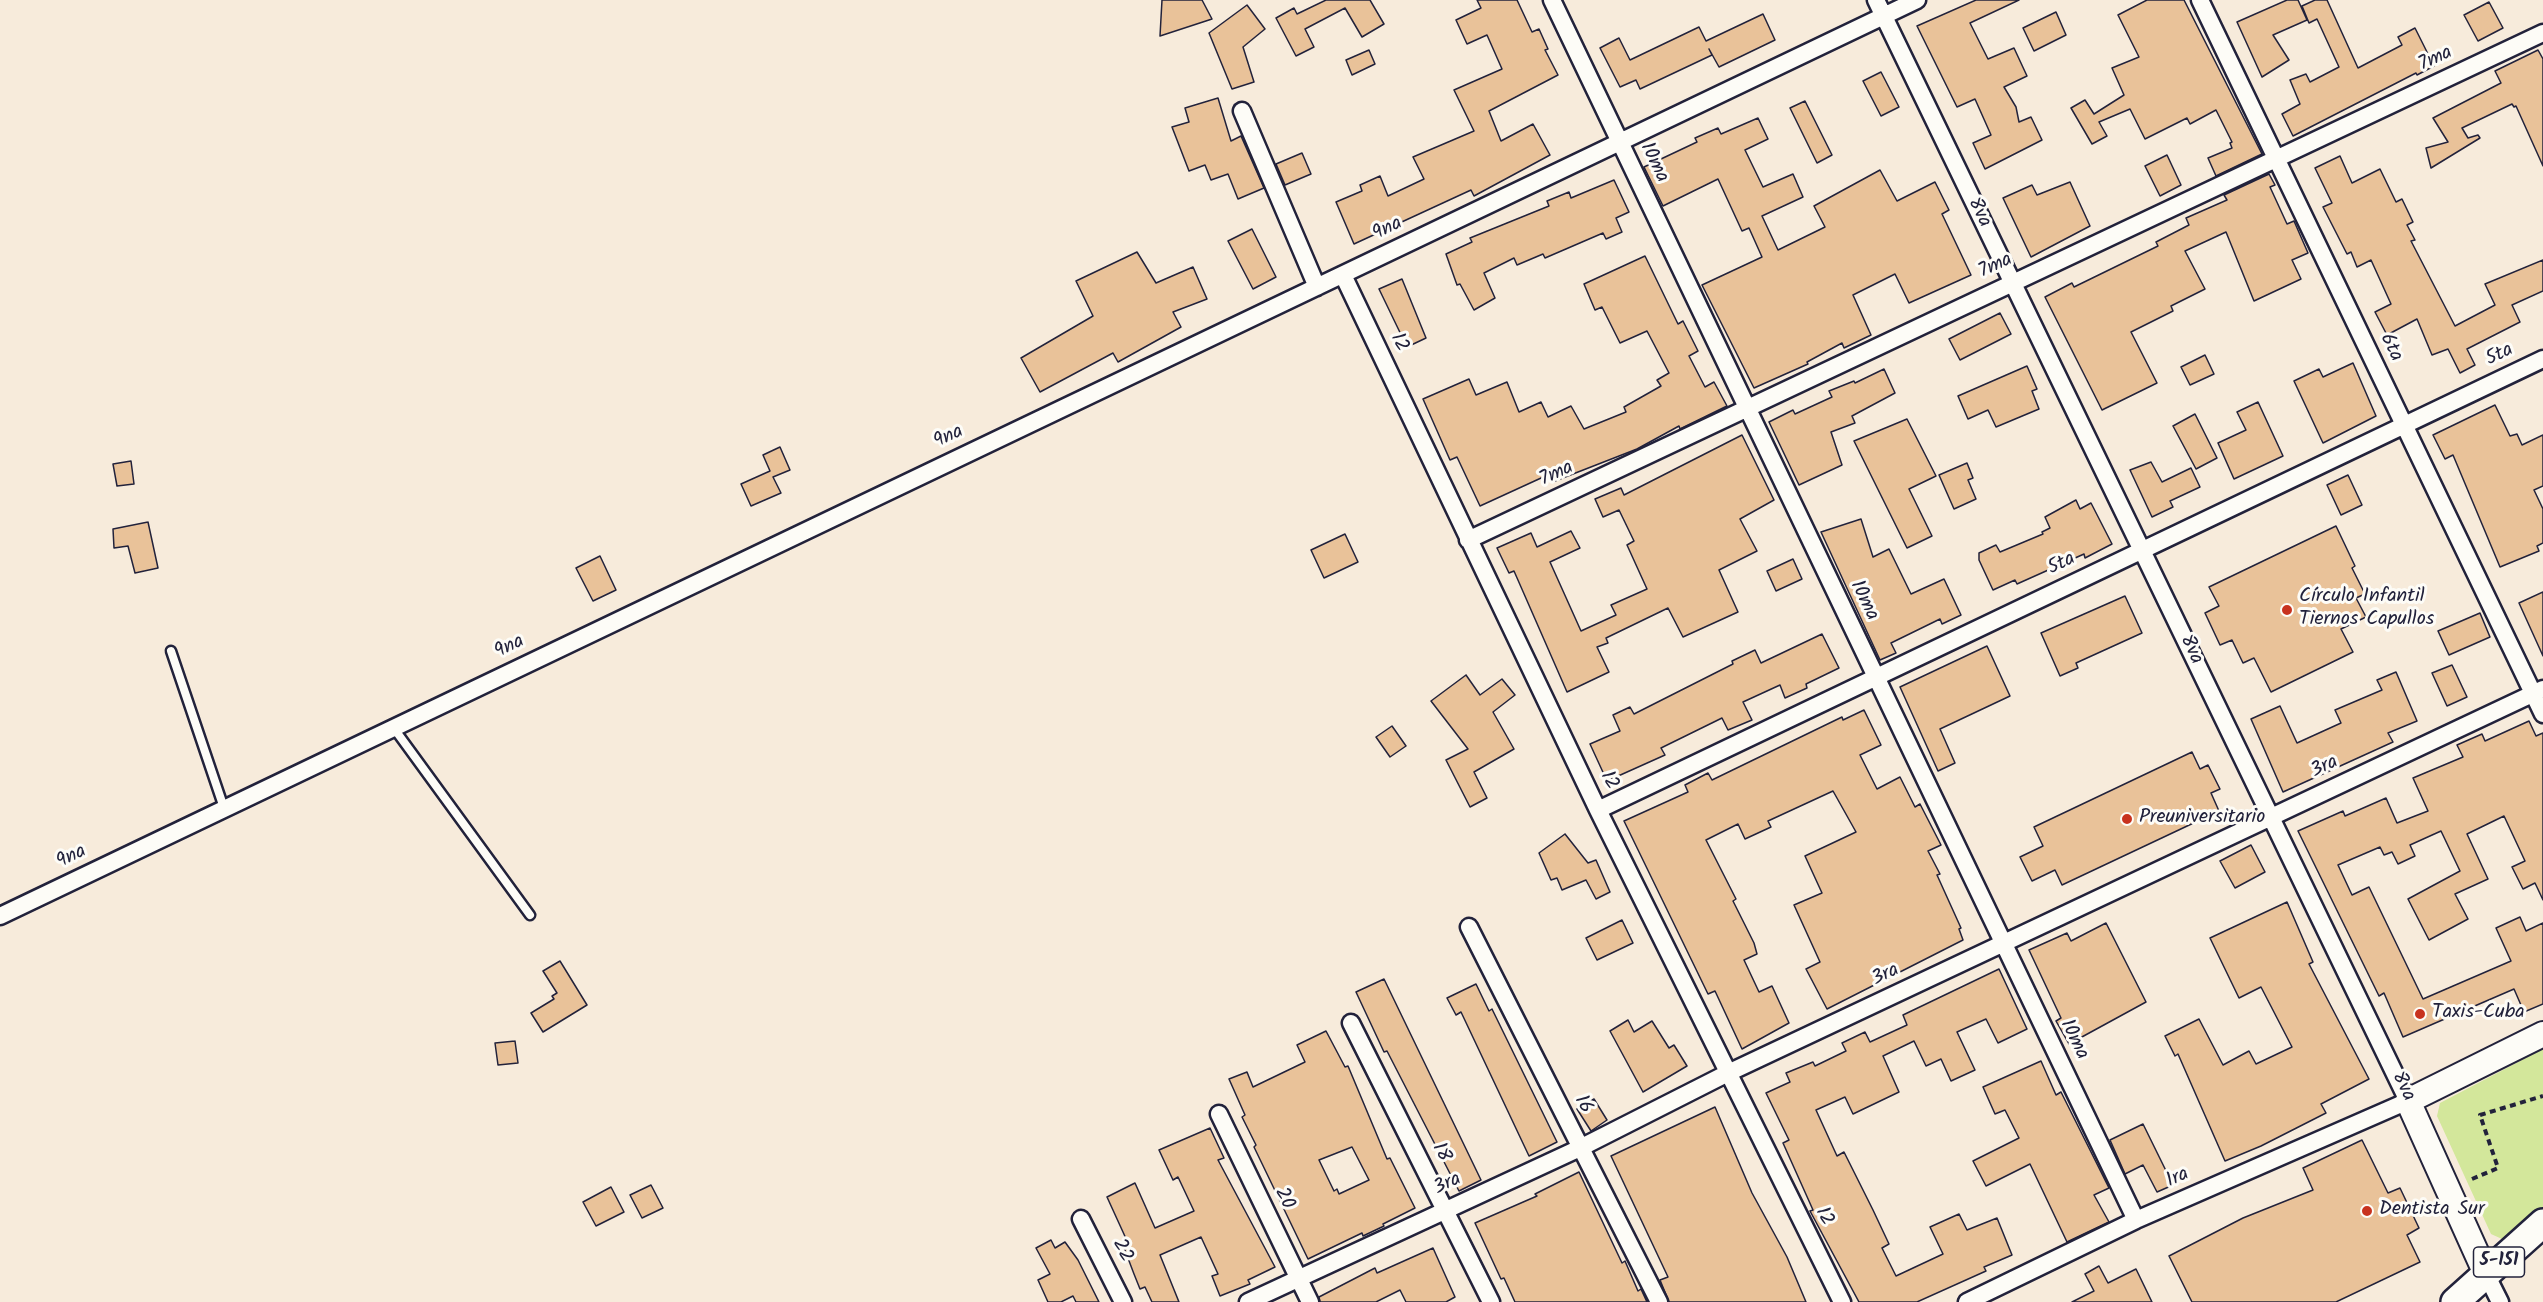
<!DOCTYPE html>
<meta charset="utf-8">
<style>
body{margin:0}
canvas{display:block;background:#f7ebdb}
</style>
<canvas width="2543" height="1302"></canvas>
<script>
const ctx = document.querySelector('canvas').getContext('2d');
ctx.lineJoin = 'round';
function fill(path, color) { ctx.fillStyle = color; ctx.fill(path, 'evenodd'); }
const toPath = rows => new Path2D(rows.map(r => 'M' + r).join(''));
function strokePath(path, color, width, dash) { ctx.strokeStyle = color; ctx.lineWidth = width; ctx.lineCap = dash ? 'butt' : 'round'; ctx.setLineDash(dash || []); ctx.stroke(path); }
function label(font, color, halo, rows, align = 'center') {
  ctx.font = font + ' Kalam,sans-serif'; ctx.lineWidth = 6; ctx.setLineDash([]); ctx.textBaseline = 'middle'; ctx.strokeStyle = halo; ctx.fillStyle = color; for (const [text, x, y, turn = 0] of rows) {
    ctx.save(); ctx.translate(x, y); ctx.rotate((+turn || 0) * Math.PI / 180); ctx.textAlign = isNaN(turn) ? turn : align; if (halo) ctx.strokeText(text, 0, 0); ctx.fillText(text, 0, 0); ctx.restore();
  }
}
fill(toPath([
 [2543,1049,2543,1210,2512,1239,2502,1239,2491,1234,2437,1116,2440,1103]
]), '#d3e79b');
const building = toPath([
 [1162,0,1202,0,1212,19,1160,36,1162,0],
 [1326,0,1370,0,1384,24,1362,37,1345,8,1305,29,1314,47,1296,56,1276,18,1294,8,1297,14,1326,0],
 [1477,0,1517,0,1532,32,1539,29,1548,49,1545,50,1558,75,1489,111,1501,141,1533,124,1550,155,1474,196,1471,190,1354,244,1336,202,1362,191,1360,185,1380,176,1388,196,1424,179,1413,157,1474,131,1454,90,1502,69,1487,35,1467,44,1456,20,1481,8,1477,0],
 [1976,0,2019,0,1970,23,1988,59,2014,48,2027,76,2004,87,2016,107,2019,122,2031,117,2042,140,1985,169,1973,143,1991,135,1975,99,1957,107,1917,26,1976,0],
 [2147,0,2184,0,2262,154,2216,176,2208,158,2232,148,2230,143,2232,142,2216,110,2190,124,2187,118,2145,139,2130,109,2099,122,2107,136,2092,144,2071,108,2085,100,2094,114,2124,95,2112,68,2139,57,2118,15,2147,0],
 [2287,0,2298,0,2307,20,2273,35,2289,60,2262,77,2237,22,2287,0],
 [2315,0,2327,0,2358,68,2402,45,2398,37,2415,28,2434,66,2417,75,2416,73,2293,136,2282,114,2300,104,2290,80,2306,74,2310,82,2339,67,2317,19,2309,23,2302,6,2315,0],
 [2489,2,2503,28,2478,41,2464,15,2489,2],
 [1247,5,1265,29,1243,47,1254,82,1232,89,1209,33,1247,5],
 [2056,12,2066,35,2034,51,2023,28,2056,12],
 [1763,14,1775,40,1719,67,1709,49,1712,55,1640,89,1636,80,1620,87,1600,48,1619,38,1630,60,1699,27,1706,41,1763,14],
 [1369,50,1375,64,1352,75,1346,60,1369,50],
 [2538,50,2543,59,2543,166,2516,106,2514,107,2512,104,2462,128,2468,138,2478,135,2480,138,2431,168,2426,148,2448,142,2433,118,2501,83,2495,71,2538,50],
 [1881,72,1899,107,1881,116,1863,81,1881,72],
 [1218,98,1231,141,1241,136,1264,188,1238,199,1228,174,1211,180,1205,165,1189,171,1172,127,1189,122,1185,108,1218,98],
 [1805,101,1832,155,1817,163,1790,108,1805,101],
 [1758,118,1768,139,1745,150,1763,187,1793,174,1803,197,1762,216,1778,250,1825,227,1814,206,1880,170,1897,201,1935,182,1949,210,1942,214,1971,275,1909,303,1895,274,1853,295,1871,335,1844,348,1842,343,1807,362,1808,364,1754,388,1702,285,1762,257,1749,228,1742,231,1718,179,1663,206,1644,167,1697,142,1695,138,1718,128,1721,134,1758,118],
 [1302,153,1311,174,1285,185,1276,164,1302,153],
 [2167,155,2181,185,2160,196,2145,166,2167,155],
 [2340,156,2352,183,2380,169,2396,202,2402,199,2413,222,2407,225,2415,240,2411,241,2455,326,2495,305,2485,284,2543,260,2543,291,2512,305,2520,322,2467,349,2475,365,2460,373,2448,349,2432,355,2417,319,2387,335,2375,312,2391,304,2371,260,2357,267,2351,252,2347,254,2323,207,2332,203,2315,168,2340,156],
 [2269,174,2275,185,2270,187,2287,224,2294,221,2308,253,2292,260,2301,279,2254,301,2226,232,2185,251,2205,289,2171,306,2173,311,2131,332,2157,383,2102,410,2045,297,2072,283,2074,287,2158,246,2156,242,2189,225,2186,218,2227,200,2224,195,2269,174],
 [1614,180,1629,212,1616,218,1622,232,1606,239,1603,233,1545,258,1543,254,1517,265,1514,258,1484,273,1495,298,1474,310,1460,284,1457,285,1446,254,1472,242,1470,238,1549,206,1547,201,1569,192,1571,198,1614,180],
 [2070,182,2090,226,2031,257,2003,198,2032,185,2037,195,2070,182],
 [1252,229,1276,277,1253,289,1228,241,1252,229],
 [1137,252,1156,283,1193,267,1207,299,1173,312,1181,327,1118,362,1113,353,1040,392,1021,358,1093,316,1076,281,1137,252],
 [1645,256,1678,324,1683,321,1698,351,1689,356,1705,387,1714,382,1727,406,1680,429,1679,426,1637,449,1555,481,1552,473,1480,506,1457,457,1450,460,1423,399,1469,379,1476,395,1507,382,1519,412,1541,402,1548,417,1571,406,1584,429,1626,412,1624,407,1661,386,1657,380,1669,373,1647,331,1620,343,1602,307,1595,310,1584,284,1645,256],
 [1402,279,1426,338,1407,347,1379,289,1402,279],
 [2000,313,2011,334,1960,360,1949,339,2000,313],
 [2205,355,2214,374,2190,385,2181,367,2205,355],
 [2353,363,2376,416,2323,443,2294,381,2319,369,2323,377,2353,363],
 [2027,366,2037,389,2032,391,2039,409,1996,427,1988,410,1968,419,1958,396,2027,366],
 [1884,369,1895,393,1852,416,1855,423,1831,432,1842,465,1799,485,1769,422,1793,410,1795,414,1832,397,1829,391,1854,381,1855,383,1884,369],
 [2258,402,2283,456,2234,479,2218,443,2246,430,2237,412,2258,402],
 [2495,405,2510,436,2517,434,2522,445,2543,435,2543,486,2534,490,2543,509,2543,543,2537,546,2539,551,2500,567,2453,455,2445,459,2433,435,2495,405],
 [2195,414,2217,458,2196,469,2173,426,2195,414],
 [1907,419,1936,476,1909,489,1932,536,1907,548,1854,441,1907,419],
 [1742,435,1774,500,1740,519,1757,551,1719,570,1738,612,1683,637,1668,608,1606,638,1608,643,1597,647,1609,672,1567,692,1514,571,1509,573,1497,548,1531,533,1537,547,1571,531,1580,548,1550,562,1581,631,1616,615,1611,605,1647,589,1627,545,1634,541,1619,510,1603,517,1595,499,1621,488,1624,495,1742,435],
 [780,447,790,470,773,477,781,493,751,506,741,484,770,471,763,455,780,447],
 [131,461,134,484,117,486,113,464,131,461],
 [2151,462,2162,482,2191,468,2200,487,2170,501,2173,507,2152,517,2130,470,2151,462],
 [1967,463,1973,478,1968,480,1976,499,1954,509,1939,475,1967,463],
 [2348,475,2362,505,2341,515,2327,485,2348,475],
 [2076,500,2080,509,2091,503,2112,544,2085,558,2084,554,2017,584,2015,580,1993,590,1979,560,1979,553,1996,545,2000,552,2043,534,2042,532,2050,528,2045,517,2076,500],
 [1861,519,1873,557,1889,549,1911,594,1944,579,1961,615,1942,624,1940,619,1891,643,1896,653,1880,660,1821,532,1861,519],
 [148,522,158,568,135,573,128,546,114,548,113,529,148,522],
 [2336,526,2355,566,2352,568,2365,594,2356,598,2366,617,2341,629,2353,652,2271,692,2254,658,2243,663,2232,640,2220,645,2205,613,2219,606,2209,587,2336,526],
 [1345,534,1358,562,1324,578,1311,550,1345,534],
 [600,556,616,590,593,601,576,568,600,556],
 [1793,559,1802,579,1776,591,1767,571,1793,559],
 [2543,592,2543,656,2519,603,2543,592],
 [2125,596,2142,633,2076,663,2078,668,2060,676,2041,633,2125,596],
 [2480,613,2490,637,2449,655,2438,631,2480,613],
 [1822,634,1839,668,1806,684,1807,688,1785,698,1780,685,1743,702,1752,720,1728,730,1722,718,1661,748,1665,755,1607,781,1590,744,1620,731,1613,715,1630,707,1634,714,1733,664,1732,661,1755,650,1761,663,1822,634],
 [1987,646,2010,696,1940,729,1955,763,1938,771,1900,687,1987,646],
 [2452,665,2467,697,2447,706,2432,673,2452,665],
 [2396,672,2417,721,2388,733,2393,742,2283,792,2251,719,2280,706,2297,743,2341,723,2335,710,2382,690,2377,680,2396,672],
 [1466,675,1480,695,1502,679,1515,695,1493,712,1514,749,1474,772,1487,798,1470,807,1446,760,1468,749,1431,701,1466,675],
 [1864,710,1881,745,1860,755,1877,789,1900,777,1915,807,1920,804,1941,845,1928,851,1940,874,1937,875,1961,928,1959,929,1963,940,1827,1009,1806,969,1820,962,1794,905,1822,893,1805,856,1856,832,1833,791,1768,821,1771,827,1745,839,1738,824,1706,840,1736,899,1733,901,1754,943,1757,954,1744,960,1759,992,1772,986,1789,1023,1742,1049,1715,991,1708,994,1624,821,1688,792,1685,785,1708,773,1712,780,1842,717,1843,720,1864,710],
 [2529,721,2536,736,2543,733,2543,900,2535,883,2523,889,2512,867,2525,861,2504,816,2467,834,2488,879,2455,894,2468,919,2429,940,2408,899,2460,871,2441,831,2410,845,2415,856,2398,864,2392,852,2384,855,2380,847,2338,865,2352,895,2369,887,2423,999,2511,961,2496,928,2520,917,2526,931,2543,923,2543,1004,2524,1012,2514,989,2403,1037,2384,993,2379,996,2298,831,2343,811,2345,816,2386,798,2397,823,2428,811,2413,778,2463,757,2457,745,2482,734,2485,741,2529,721],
 [1392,726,1406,746,1390,757,1376,737,1392,726],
 [2192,752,2200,769,2208,765,2220,789,2211,793,2219,811,2062,885,2055,870,2032,881,2020,857,2043,846,2034,827,2192,752],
 [1565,834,1588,863,1596,860,1610,892,1596,899,1586,880,1562,890,1557,878,1551,880,1539,853,1565,834],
 [2251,845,2265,872,2235,888,2220,861,2251,845],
 [2287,902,2313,962,2309,964,2369,1079,2321,1104,2326,1113,2261,1146,2225,1161,2178,1054,2175,1056,2165,1036,2199,1019,2223,1065,2249,1051,2256,1064,2292,1047,2261,987,2239,998,2210,938,2287,902],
 [1622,920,1633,943,1597,960,1586,938,1622,920],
 [2106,923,2146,1002,2069,1044,2056,1021,2061,1018,2029,950,2067,933,2071,941,2106,923],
 [560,961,587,1005,543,1032,531,1013,554,999,552,996,557,993,543,971,560,961],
 [1999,969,2027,1029,1998,1043,1986,1019,1957,1032,1975,1070,1951,1081,1941,1059,1926,1066,1914,1041,1883,1056,1899,1092,1853,1114,1845,1097,1816,1110,1837,1156,1844,1152,1873,1210,1889,1244,1882,1248,1896,1276,1943,1254,1930,1227,1959,1214,1967,1230,1997,1218,2012,1255,1984,1267,1986,1271,1917,1302,1859,1302,1810,1211,1813,1210,1783,1143,1789,1140,1766,1093,1790,1082,1786,1073,1813,1062,1815,1066,1846,1051,1842,1043,1865,1032,1870,1042,1907,1025,1903,1015,1999,969],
 [1384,979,1481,1180,1459,1191,1387,1051,1384,1052,1356,992,1384,979],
 [1476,984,1489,1011,1492,1009,1557,1142,1529,1156,1461,1012,1456,1015,1447,998,1476,984],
 [1628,1020,1634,1032,1652,1021,1669,1048,1674,1045,1687,1066,1643,1092,1610,1031,1628,1020],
 [1326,1031,1345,1067,1348,1066,1387,1159,1390,1158,1415,1208,1383,1224,1384,1226,1363,1236,1362,1233,1308,1259,1254,1147,1256,1145,1242,1117,1245,1115,1229,1079,1247,1072,1253,1087,1305,1062,1297,1045,1326,1031],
 [1352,1147,1369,1180,1339,1194,1337,1189,1334,1191,1319,1160,1352,1147],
 [515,1041,518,1063,498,1065,495,1043,515,1041],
 [2041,1061,2056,1095,2061,1092,2109,1188,2094,1195,2109,1222,2067,1242,2030,1164,1986,1186,1973,1161,2019,1138,2005,1110,1995,1114,1983,1087,2041,1061],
 [1594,1099,1607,1120,1591,1131,1577,1109,1594,1099],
 [1715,1107,1752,1193,1787,1257,1806,1302,1669,1302,1660,1280,1668,1277,1611,1156,1715,1107],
 [2143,1124,2173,1185,2157,1192,2143,1165,2125,1174,2110,1140,2143,1124],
 [1210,1128,1224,1158,1218,1160,1275,1267,1248,1280,1250,1284,1220,1296,1212,1276,1218,1274,1201,1237,1160,1255,1179,1302,1152,1302,1145,1287,1140,1289,1134,1274,1123,1245,1128,1243,1107,1197,1135,1183,1155,1228,1194,1211,1178,1177,1173,1180,1159,1150,1210,1128],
 [2362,1140,2388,1193,2400,1188,2419,1228,2407,1235,2420,1262,2336,1302,2192,1302,2169,1256,2243,1218,2313,1190,2303,1168,2362,1140],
 [1579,1172,1622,1263,1625,1261,1638,1291,1641,1289,1647,1302,1515,1302,1504,1278,1501,1279,1475,1223,1537,1196,1535,1194,1579,1172],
 [651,1185,663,1208,642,1218,630,1195,651,1185],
 [611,1187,624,1212,596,1226,583,1202,611,1187],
 [1051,1240,1055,1248,1065,1242,1078,1260,1099,1302,1076,1302,1073,1296,1061,1302,1048,1302,1038,1280,1050,1274,1036,1248,1051,1240],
 [1433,1248,1455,1297,1446,1302,1406,1302,1400,1290,1376,1302,1320,1302,1319,1297,1375,1268,1377,1273,1433,1248],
 [2099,1266,2108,1283,2136,1269,2152,1302,2072,1302,2094,1291,2085,1274,2099,1266]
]);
fill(building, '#e9c299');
strokePath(building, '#22223b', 1.5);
const lane = toPath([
 [171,651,224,808],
 [393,727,530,915]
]);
const street = toPath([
 [1552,0,2136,1220],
 [1876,0,2408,1101,2136,1220,1967,1302],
 [2200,0,2543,714],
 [1242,111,1317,287],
 [1343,275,1598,810,1842,1302],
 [1468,540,2543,33],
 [1598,810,2543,359],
 [0,916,1917,0],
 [1469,927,1659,1302],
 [1351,1023,1491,1302],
 [1219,1114,1310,1302],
 [1081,1219,1123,1302],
 [2486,1274,2500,1302],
 [1248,1302,1580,1148,1728,1073,2543,689]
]);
const secondary = toPath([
 [2486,1274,2408,1101,2543,1034]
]);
const primary = toPath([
 [2455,1302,2543,1223]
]);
strokePath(lane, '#22223b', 13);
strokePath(street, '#22223b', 21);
strokePath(secondary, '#22223b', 28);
strokePath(primary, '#22223b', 32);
strokePath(toPath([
 [2472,1179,2498,1168,2480,1115,2543,1096]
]), '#22223b', 4, [6, 4.5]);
strokePath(lane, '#fdfcf7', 8);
strokePath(street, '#fdfcf7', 16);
strokePath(secondary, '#fdfcf7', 24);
strokePath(primary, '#fdfcf7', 27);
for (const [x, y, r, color] of [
 [2287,610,6,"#c8321e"],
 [2127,819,6,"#c8321e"],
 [2420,1014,6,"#c8321e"],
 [2367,1211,6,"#c8321e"]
]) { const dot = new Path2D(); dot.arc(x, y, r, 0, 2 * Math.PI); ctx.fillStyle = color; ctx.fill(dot); strokePath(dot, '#fdfcf7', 2); }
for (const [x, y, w] of [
 [2499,1262,51]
]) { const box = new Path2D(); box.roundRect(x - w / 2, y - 15, w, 30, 4.5); ctx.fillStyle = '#fdfcf7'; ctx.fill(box); strokePath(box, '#22223b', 1.5); }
label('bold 18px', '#22223b', null, [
 ["5-151",2499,1262]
]);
label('20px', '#22223b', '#fdfcf7', [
 ["7ma",2436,60,-25],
 ["10ma",1653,163,64],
 ["8va",1978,213,64],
 ["9na",1388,230,-26],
 ["7ma",1996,267,-25],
 ["12",1398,343,65],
 ["6ta",2390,348,64],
 ["5ta",2500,356,-26],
 ["9na",949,438,-25],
 ["7ma",1557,475,-25],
 ["5ta",2062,565,-26],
 ["10ma",1863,601,64],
 ["9na",510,648,-26],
 ["8va",2190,650,65],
 ["3ra",2325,768,-25],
 ["12",1608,781,64],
 ["9na",72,858,-26],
 ["3ra",1886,976,-25],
 ["10ma",2073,1040,64],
 ["8va",2402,1087,64],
 ["16",1582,1105,63],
 ["18",1440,1153,63],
 ["1ra",2178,1179,-24],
 ["3ra",1448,1185,-24],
 ["20",1283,1199,64],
 ["12",1823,1217,64],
 ["22",1121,1251,64]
]);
label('20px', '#22223b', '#fdfcf7', [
 ["Círculo Infantil",2299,598],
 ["Tiernos Capullos",2299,621],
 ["Preuniversitario",2139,819],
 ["Taxis-Cuba",2432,1014],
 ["Dentista Sur",2379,1211]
], 'left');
</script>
